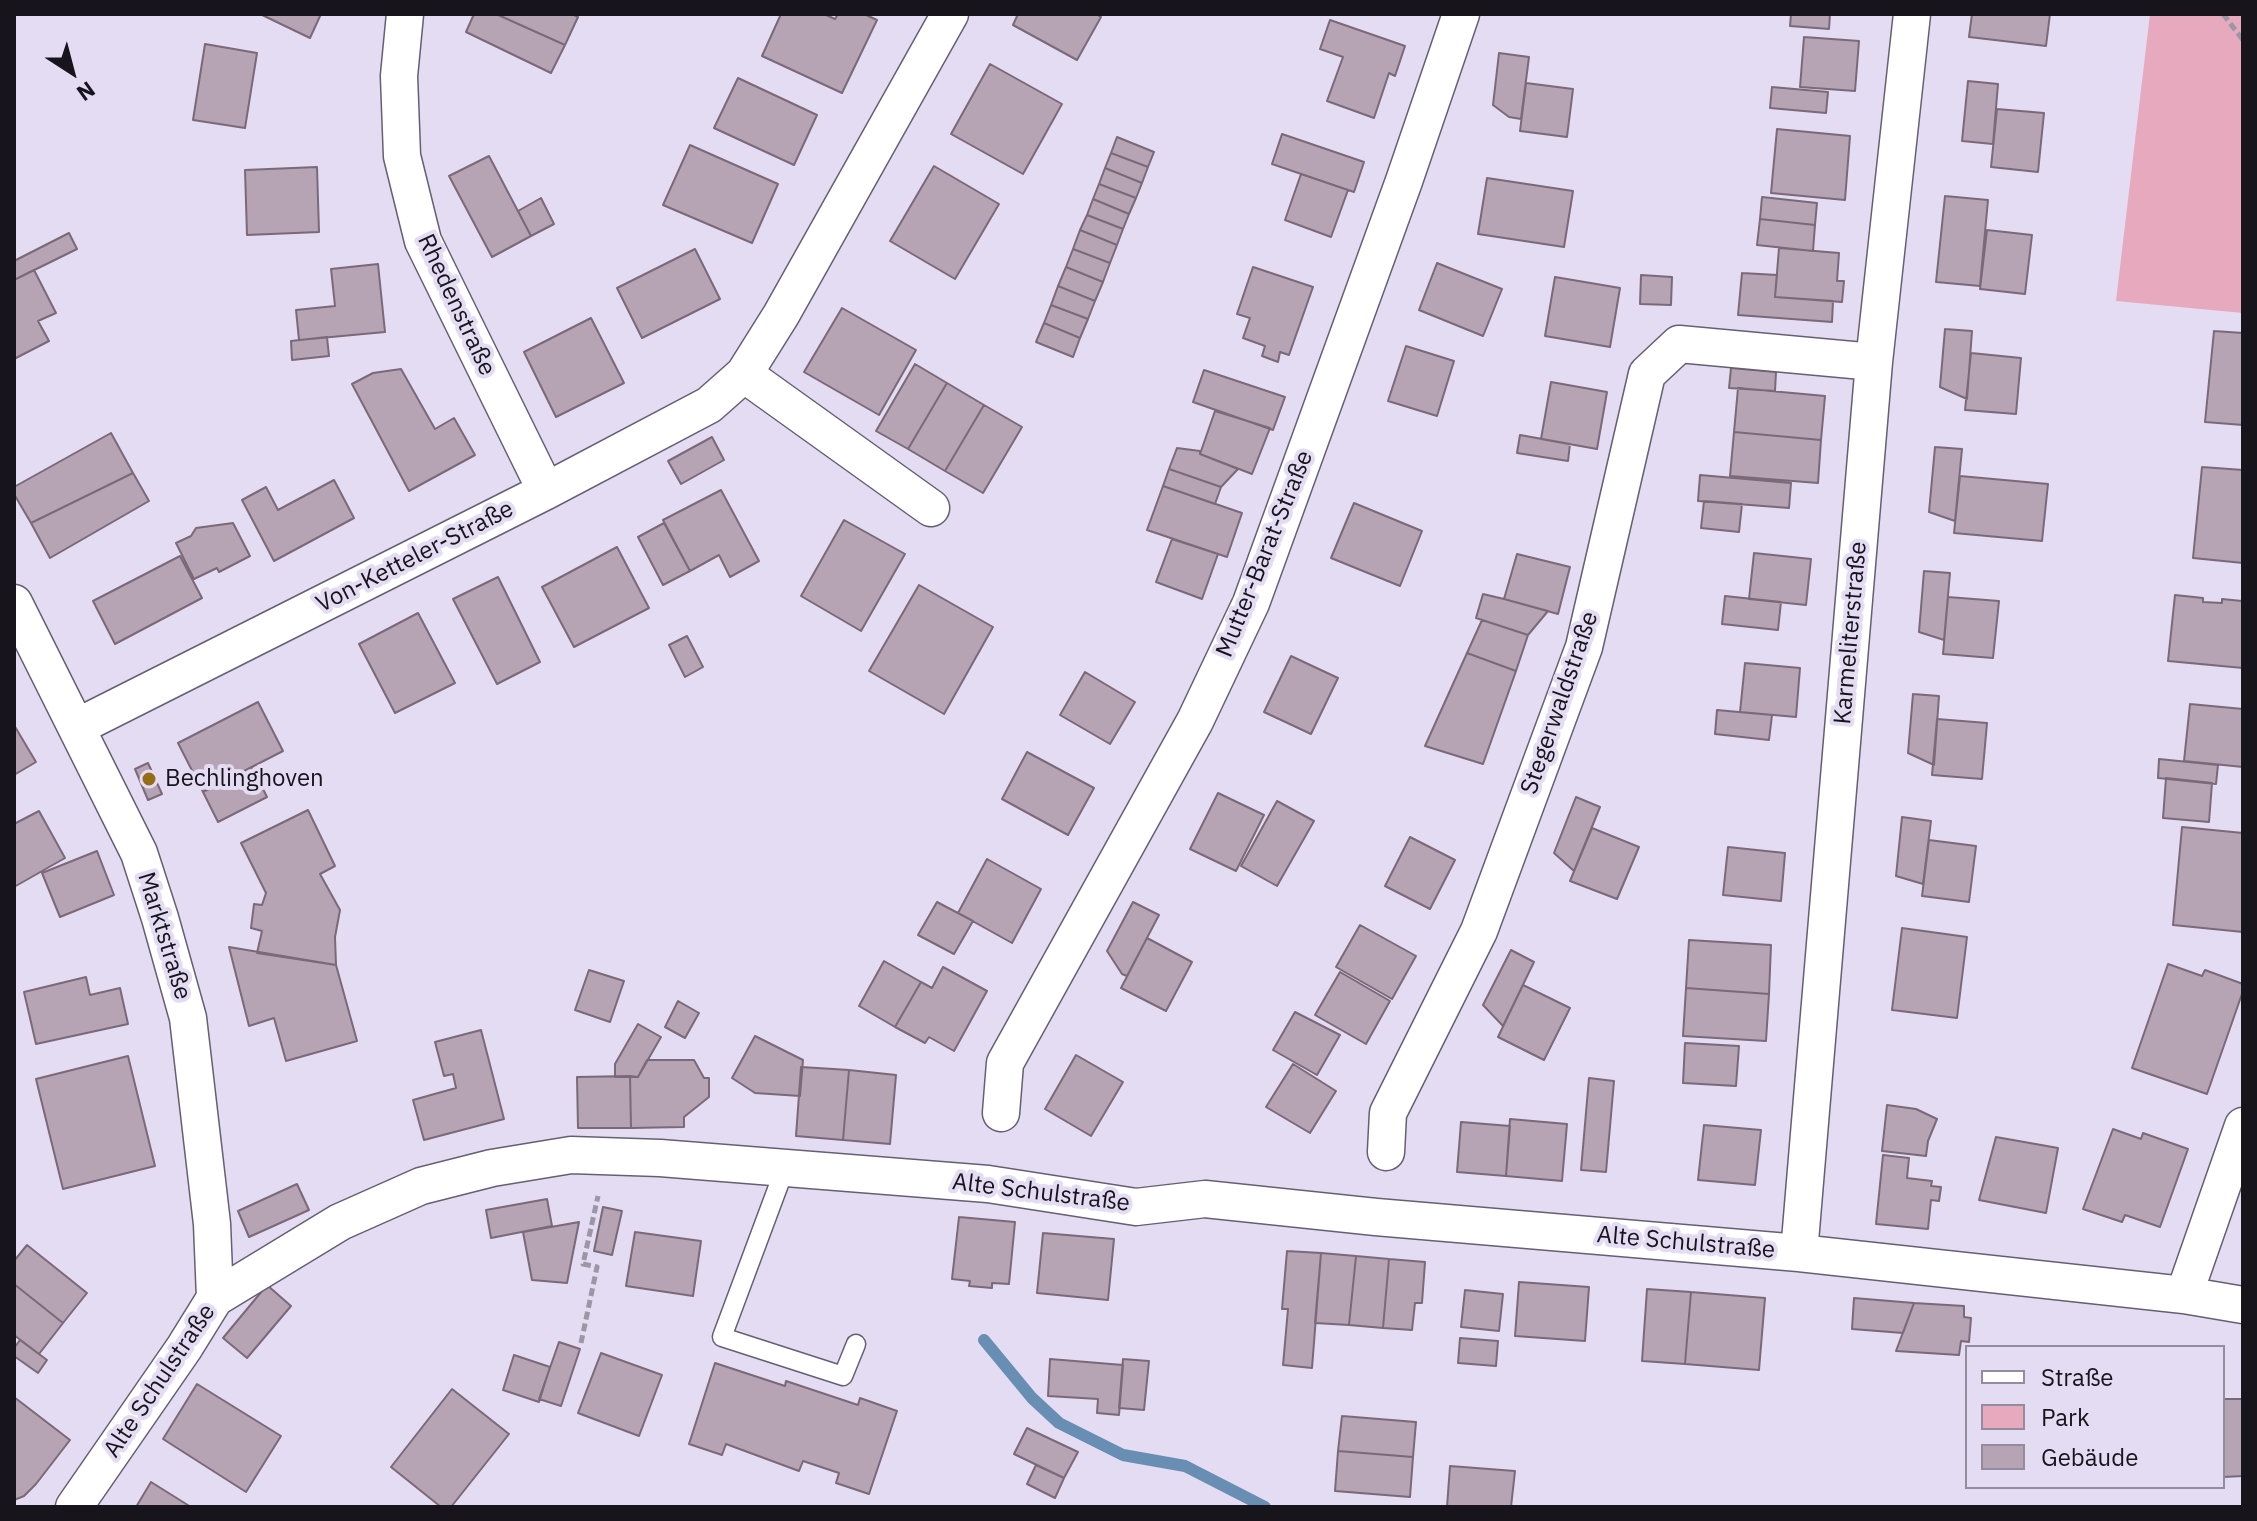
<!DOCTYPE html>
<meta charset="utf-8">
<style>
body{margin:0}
#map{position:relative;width:2257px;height:1521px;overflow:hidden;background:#e4dcf2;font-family:"IBM Plex Sans",sans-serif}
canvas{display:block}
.frame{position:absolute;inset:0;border:16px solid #17141c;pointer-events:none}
.legend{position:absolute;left:1965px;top:1345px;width:260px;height:144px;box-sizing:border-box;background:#e4dcf2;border:2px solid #928c9c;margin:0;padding:10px 14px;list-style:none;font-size:24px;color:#17141c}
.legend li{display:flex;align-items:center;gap:16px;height:40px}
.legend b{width:40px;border:2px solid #928c9c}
.north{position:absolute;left:32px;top:32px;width:80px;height:80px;-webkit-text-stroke:6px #e4dcf2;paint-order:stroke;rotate:144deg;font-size:22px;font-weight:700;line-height:32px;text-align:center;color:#17141c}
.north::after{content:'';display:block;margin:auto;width:28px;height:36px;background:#17141c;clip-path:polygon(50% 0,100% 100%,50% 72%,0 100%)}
</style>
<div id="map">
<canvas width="2257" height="1521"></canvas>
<div class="frame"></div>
<ul class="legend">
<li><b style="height:10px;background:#fff"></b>Straße</li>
<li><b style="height:22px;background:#e7a9bd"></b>Park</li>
<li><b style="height:22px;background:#b6a3b3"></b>Gebäude</li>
</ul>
<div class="north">N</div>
</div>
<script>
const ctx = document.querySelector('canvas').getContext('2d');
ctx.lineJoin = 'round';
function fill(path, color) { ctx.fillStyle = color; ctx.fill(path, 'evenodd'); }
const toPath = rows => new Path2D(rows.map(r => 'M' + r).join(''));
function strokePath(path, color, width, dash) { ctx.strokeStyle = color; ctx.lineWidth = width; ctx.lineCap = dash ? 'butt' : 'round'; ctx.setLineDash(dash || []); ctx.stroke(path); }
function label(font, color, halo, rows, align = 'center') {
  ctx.font = font + ' "IBM Plex Sans",sans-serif'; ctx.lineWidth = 8; ctx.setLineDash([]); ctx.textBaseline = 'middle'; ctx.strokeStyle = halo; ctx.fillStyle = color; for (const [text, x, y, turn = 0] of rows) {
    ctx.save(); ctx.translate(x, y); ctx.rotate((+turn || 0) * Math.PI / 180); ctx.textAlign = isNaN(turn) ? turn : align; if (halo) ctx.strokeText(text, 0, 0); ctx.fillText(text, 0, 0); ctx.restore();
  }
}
fill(toPath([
 [2150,14,2243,14,2243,313,2116,301]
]), '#e7a9bd');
strokePath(toPath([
 [984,1340,1032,1398,1059,1423,1123,1455,1185,1466,1265,1507]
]), '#688eb3', 12);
const building = toPath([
 [260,14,321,14,310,38,260,14],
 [474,14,496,14,565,45,551,73,466,32,474,14],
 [496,14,572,14,578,17,565,45,496,14],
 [781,14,824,14,835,19,838,14,864,14,877,20,842,93,762,56,781,14],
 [1018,14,1096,14,1101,17,1077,60,1013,25,1018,14],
 [1791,14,1830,14,1829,29,1790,26,1791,14],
 [1972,14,2050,14,2046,46,1969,37,1972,14],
 [1330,20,1405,46,1395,76,1389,73,1374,118,1327,101,1343,57,1320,49,1330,20],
 [1804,37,1859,41,1855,91,1800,87,1804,37],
 [205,44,257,53,245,128,193,120,205,44],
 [1499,53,1529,57,1521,119,1509,117,1493,105,1499,53],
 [990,64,1062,104,1023,174,951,134,990,64],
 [738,78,817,115,794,165,714,128,738,78],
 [1968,81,1998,84,1993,144,1962,141,1968,81],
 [1526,83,1573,89,1567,137,1520,131,1526,83],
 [1772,87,1828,92,1826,113,1770,108,1772,87],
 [1997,109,2044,113,2038,172,1991,167,1997,109],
 [1777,129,1850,136,1845,200,1771,193,1777,129],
 [1282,134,1364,162,1354,192,1272,164,1282,134],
 [1117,137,1154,152,1148,167,1111,153,1117,137],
 [690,145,778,184,752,243,663,205,690,145],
 [1111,153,1148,167,1142,183,1105,168,1111,153],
 [489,156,531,236,492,257,449,176,489,156],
 [934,166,999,204,955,279,890,241,934,166],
 [317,167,319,232,247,235,245,170,317,167],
 [1105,168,1142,183,1136,198,1099,184,1105,168],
 [1301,174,1348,190,1331,237,1285,220,1301,174],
 [1487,178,1573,191,1564,247,1478,234,1487,178],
 [1099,184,1136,198,1129,214,1093,199,1099,184],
 [1945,196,1988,200,1980,286,1936,282,1945,196],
 [1762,197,1817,203,1815,225,1760,219,1762,197],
 [541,198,554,224,531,236,518,211,541,198],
 [1093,199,1129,214,1123,229,1087,215,1093,199],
 [1087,215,1123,229,1117,245,1080,230,1087,215],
 [1760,219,1815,225,1813,251,1757,245,1760,219],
 [1080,230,1117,245,1110,263,1073,249,1080,230],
 [1987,230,2032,235,2025,294,1980,289,1987,230],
 [69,233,77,249,14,280,14,261,69,233],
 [1779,248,1839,253,1837,281,1844,281,1842,302,1775,297,1779,248],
 [695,249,720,299,642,338,617,288,695,249],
 [1073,249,1110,263,1103,282,1066,267,1073,249],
 [1437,263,1502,289,1483,336,1419,310,1437,263],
 [378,264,385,332,299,340,296,310,335,306,331,269,378,264],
 [1066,267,1103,282,1095,301,1058,286,1066,267],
 [1253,267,1313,287,1289,355,1280,352,1278,362,1262,356,1265,346,1243,338,1250,318,1237,314,1253,267],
 [34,270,56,313,38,321,49,341,14,359,14,280,34,270],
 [1742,273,1777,275,1775,297,1833,301,1832,322,1738,315,1742,273],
 [1641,275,1672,277,1671,305,1640,304,1641,275],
 [1555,277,1620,288,1610,347,1545,336,1555,277],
 [1058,286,1095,301,1088,319,1051,305,1058,286],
 [1051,305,1088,319,1080,338,1044,323,1051,305],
 [842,308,916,350,879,415,804,372,842,308],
 [591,318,624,383,556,417,524,352,591,318],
 [1044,323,1080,338,1073,357,1036,342,1044,323],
 [1945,329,1972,331,1967,399,1940,387,1945,329],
 [2214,331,2243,333,2243,425,2205,422,2214,331],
 [327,337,329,356,292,360,291,341,327,337],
 [1406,346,1454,361,1437,416,1388,401,1406,346],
 [1971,353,2021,358,2016,414,1965,410,1971,353],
 [915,364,947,383,908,449,876,431,915,364],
 [1731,368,1776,372,1775,391,1729,388,1731,368],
 [401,369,435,429,454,418,475,455,409,491,352,384,373,373,401,369],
 [1204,370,1285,397,1273,430,1193,402,1204,370],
 [1551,382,1607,392,1597,449,1541,439,1551,382],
 [947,383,984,405,945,471,908,449,947,383],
 [1738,388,1825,396,1821,440,1734,432,1738,388],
 [984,405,1022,427,983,493,945,471,984,405],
 [1215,411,1270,428,1252,474,1200,454,1215,411],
 [1734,432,1821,440,1818,483,1730,476,1734,432],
 [111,433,133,473,31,523,14,494,14,487,111,433],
 [1520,435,1570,444,1568,461,1517,453,1520,435],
 [712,437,724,460,681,484,668,461,712,437],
 [1935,447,1962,449,1955,521,1929,512,1935,447],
 [1177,448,1200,451,1200,454,1238,469,1221,487,1169,469,1177,448],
 [2202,467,2243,470,2243,563,2193,558,2202,467],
 [1169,469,1221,487,1215,504,1163,486,1169,469],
 [133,473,149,501,50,558,31,523,133,473],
 [1700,475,1791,483,1789,508,1698,501,1700,475],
 [1960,476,2048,484,2042,541,1954,533,1960,476],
 [334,480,354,518,274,561,242,500,266,487,278,510,334,480],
 [1163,486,1242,513,1227,557,1147,530,1163,486],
 [721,490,759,561,730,577,719,555,690,571,663,520,721,490],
 [1704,501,1742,504,1739,532,1701,528,1704,501],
 [1354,503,1422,531,1400,586,1331,558,1354,503],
 [844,520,905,554,861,631,801,596,844,520],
 [233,523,250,556,219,572,217,568,194,579,176,543,191,536,196,528,233,523],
 [664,523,690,571,663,585,638,537,664,523],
 [1172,539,1218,554,1202,599,1156,582,1172,539],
 [617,547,649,608,574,647,542,587,617,547],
 [1754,553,1811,559,1806,605,1749,599,1754,553],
 [1517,554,1570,567,1558,614,1504,599,1517,554],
 [180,556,202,598,115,644,93,601,180,556],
 [1924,571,1950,573,1944,640,1919,632,1924,571],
 [498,577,540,662,497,684,453,599,498,577],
 [919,585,993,627,944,714,869,671,919,585],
 [1483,594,1504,599,1548,611,1528,635,1476,618,1483,594],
 [2175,595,2203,598,2203,602,2222,603,2222,599,2242,601,2243,668,2168,661,2175,595],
 [1725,596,1781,602,1778,630,1722,624,1725,596],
 [1948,597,1999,601,1993,658,1943,654,1948,597],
 [418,613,455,683,395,713,359,644,418,613],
 [1482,620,1528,635,1516,671,1467,653,1482,620],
 [687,636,703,667,685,677,669,645,687,636],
 [1467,653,1516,671,1483,764,1425,746,1467,653],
 [1291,656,1338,678,1311,734,1264,712,1291,656],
 [1745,663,1800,668,1796,717,1740,712,1745,663],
 [1085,672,1135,702,1110,744,1060,715,1085,672],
 [1913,694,1939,696,1934,765,1908,753,1913,694],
 [258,702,283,751,203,792,178,743,258,702],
 [2190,704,2243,709,2243,767,2184,761,2190,704],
 [1717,710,1772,715,1769,740,1715,734,1717,710],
 [1937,719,1987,723,1982,779,1932,775,1937,719],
 [14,725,36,762,14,775,14,725],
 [1027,752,1094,788,1068,835,1002,799,1027,752],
 [2159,759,2218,765,2216,784,2158,778,2159,759],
 [148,763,162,794,148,800,135,769,148,763],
 [252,767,267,797,218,822,203,792,252,767],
 [2166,778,2212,783,2209,822,2163,818,2166,778],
 [1218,793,1264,815,1236,871,1190,849,1218,793],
 [1576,797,1600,807,1574,871,1554,853,1576,797],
 [1277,801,1314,821,1277,886,1241,866,1277,801],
 [308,810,335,866,320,874,340,910,335,937,336,965,257,953,262,931,251,928,254,904,262,905,266,893,241,843,308,810],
 [39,811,65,858,14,887,14,824,39,811],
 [1902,817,1931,821,1923,884,1896,876,1902,817],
 [2182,827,2243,833,2243,932,2173,925,2182,827],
 [1592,828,1639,847,1617,899,1570,881,1592,828],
 [1410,837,1455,860,1430,909,1385,886,1410,837],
 [1929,840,1976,846,1969,902,1922,896,1929,840],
 [1728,847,1785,853,1781,901,1723,895,1728,847],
 [97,851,114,895,60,917,42,873,97,851],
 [987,859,1041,889,1012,943,958,913,987,859],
 [937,902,973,921,954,954,918,935,937,902],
 [1133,902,1159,915,1127,976,1122,974,1107,951,1133,902],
 [1360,925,1416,956,1392,999,1336,967,1360,925],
 [1902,928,1967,937,1957,1018,1892,1010,1902,928],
 [1147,938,1192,962,1166,1011,1121,988,1147,938],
 [1689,940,1771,945,1769,994,1686,988,1689,940],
 [229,947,336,965,357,1041,286,1061,274,1018,249,1026,229,947],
 [1511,950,1534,962,1503,1026,1483,1005,1511,950],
 [884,961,921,982,895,1027,859,1006,884,961],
 [2168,964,2202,976,2205,970,2243,984,2243,991,2207,1094,2132,1068,2168,964],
 [943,967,987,991,954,1051,929,1037,925,1043,895,1027,921,982,932,988,943,967],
 [589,970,624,981,610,1022,575,1010,589,970],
 [1340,972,1390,1001,1366,1044,1315,1015,1340,972],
 [86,977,90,995,120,988,128,1024,36,1044,24,992,86,977],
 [1523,985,1570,1008,1544,1060,1498,1037,1523,985],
 [1686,988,1769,994,1766,1041,1683,1036,1686,988],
 [678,1001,699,1013,685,1038,665,1027,678,1001],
 [1295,1012,1340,1035,1317,1075,1273,1050,1295,1012],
 [638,1024,661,1037,638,1077,615,1077,615,1064,638,1024],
 [481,1030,504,1119,424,1140,413,1100,456,1088,453,1074,444,1076,435,1042,481,1030],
 [755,1036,803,1060,800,1096,755,1093,732,1078,755,1036],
 [1685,1043,1739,1046,1736,1086,1683,1083,1685,1043],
 [1076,1055,1123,1082,1091,1136,1045,1109,1076,1055],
 [128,1056,155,1166,63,1189,36,1079,128,1056],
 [647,1060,694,1060,704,1078,709,1078,709,1097,684,1117,684,1127,631,1128,630,1076,638,1077,647,1060],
 [1293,1064,1336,1091,1310,1133,1266,1107,1293,1064],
 [801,1067,849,1070,843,1140,796,1136,801,1067],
 [849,1070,896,1075,890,1144,843,1140,849,1070],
 [630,1076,631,1128,578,1128,577,1077,630,1076],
 [1589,1078,1614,1081,1606,1172,1581,1170,1589,1078],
 [1887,1105,1916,1109,1937,1119,1928,1141,1926,1156,1882,1151,1887,1105],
 [1510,1119,1567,1124,1562,1181,1506,1176,1510,1119],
 [1461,1122,1510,1126,1506,1176,1457,1172,1461,1122],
 [1704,1125,1761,1130,1755,1185,1698,1180,1704,1125],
 [2113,1129,2141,1139,2143,1133,2188,1149,2160,1227,2125,1215,2122,1222,2083,1209,2113,1129],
 [1996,1137,2058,1148,2046,1213,1979,1200,1996,1137],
 [1883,1155,1909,1158,1907,1178,1932,1181,1931,1186,1941,1187,1939,1201,1931,1200,1928,1229,1876,1224,1883,1155],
 [297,1184,309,1210,249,1237,238,1211,297,1184],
 [547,1199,552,1226,491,1238,486,1210,547,1199],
 [603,1207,622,1211,612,1255,594,1251,603,1207],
 [959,1217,1015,1222,1009,1284,992,1283,992,1288,969,1286,970,1281,952,1279,959,1217],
 [579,1222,567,1283,532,1280,523,1232,579,1222],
 [635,1232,701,1241,693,1296,626,1286,635,1232],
 [1043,1233,1114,1239,1108,1300,1037,1293,1043,1233],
 [27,1245,87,1293,63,1323,14,1284,14,1261,27,1245],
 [1287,1251,1321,1253,1312,1368,1283,1365,1288,1309,1282,1309,1287,1251],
 [1321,1253,1356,1256,1349,1325,1315,1323,1321,1253],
 [1356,1256,1389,1259,1383,1328,1349,1325,1356,1256],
 [1389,1259,1425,1262,1422,1303,1415,1303,1412,1330,1383,1328,1389,1259],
 [1519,1282,1589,1287,1585,1341,1515,1336,1519,1282],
 [14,1284,63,1323,39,1354,14,1335,14,1284],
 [267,1285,291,1306,247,1358,223,1338,267,1285],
 [1647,1289,1691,1292,1685,1364,1642,1361,1647,1289],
 [1465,1290,1503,1294,1499,1331,1461,1327,1465,1290],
 [1691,1292,1765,1298,1759,1370,1685,1364,1691,1292],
 [1854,1298,1914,1303,1903,1333,1852,1329,1854,1298],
 [1914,1303,1964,1306,1964,1317,1971,1318,1969,1342,1961,1341,1959,1355,1896,1351,1914,1303],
 [1460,1338,1498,1341,1496,1366,1458,1363,1460,1338],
 [20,1340,47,1360,38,1373,14,1356,14,1348,20,1340],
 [559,1342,580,1349,561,1406,539,1399,559,1342],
 [601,1353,662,1375,639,1436,578,1413,601,1353],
 [514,1355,550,1367,539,1402,503,1390,514,1355],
 [1050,1359,1123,1365,1119,1415,1097,1413,1098,1399,1048,1396,1050,1359],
 [1123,1359,1149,1361,1144,1410,1119,1408,1123,1359],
 [715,1363,785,1386,786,1381,858,1405,860,1398,897,1411,869,1494,836,1483,839,1473,803,1461,799,1471,726,1444,722,1455,689,1444,715,1363],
 [197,1384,281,1436,246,1492,163,1439,197,1384],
 [452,1389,509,1434,451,1507,441,1507,391,1467,452,1389],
 [14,1397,70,1440,36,1484,24,1496,14,1500,14,1397],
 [2223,1399,2243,1399,2243,1476,2223,1477,2223,1399],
 [1342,1416,1416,1422,1413,1457,1338,1451,1342,1416],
 [1027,1428,1078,1452,1064,1478,1014,1454,1027,1428],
 [1338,1451,1413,1457,1410,1497,1335,1491,1338,1451],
 [1036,1465,1064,1478,1055,1498,1027,1484,1036,1465],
 [1450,1466,1515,1471,1511,1507,1447,1507,1450,1466],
 [151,1482,191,1507,136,1507,151,1482]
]);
fill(building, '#b6a3b3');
strokePath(building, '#7a6978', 2);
const service = toPath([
 [785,1168,722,1337,843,1376,856,1344]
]);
const minor = toPath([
 [405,14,399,76,402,156,423,241,546,491],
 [744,374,931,508],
 [14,603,139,853,160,918,188,1018,212,1224,215,1298],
 [77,727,546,491,709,405,744,374,781,315,950,14],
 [1001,1113,1005,1063,1195,721,1251,603,1404,181,1461,14],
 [1386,1152,1388,1113,1479,931,1584,647,1647,374,1679,344,1874,362],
 [1799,1253,1874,362,1912,14],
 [2184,1295,2243,1126],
 [74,1507,184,1348,215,1298,340,1222,421,1186,492,1168,571,1155,660,1158,988,1184,1136,1207,1205,1199,1376,1217,1799,1253,2184,1295,2243,1305]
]);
strokePath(service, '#665f72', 21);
strokePath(minor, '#665f72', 39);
strokePath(toPath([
 [2223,14,2243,40],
 [581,1343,597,1267,583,1264,598,1196]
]), '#9c96a7', 5, [8, 4]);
strokePath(service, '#fff', 18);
strokePath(minor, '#fff', 36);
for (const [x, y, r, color] of [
 [149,779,8,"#956d17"]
]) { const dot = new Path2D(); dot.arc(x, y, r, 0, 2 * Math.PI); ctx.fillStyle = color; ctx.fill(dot); strokePath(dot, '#e4dcf2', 3); }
label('24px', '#17141c', '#e4dcf2', [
 ["Rhedenstraße",456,305,65],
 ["Mutter-Barat-Straße",1265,554,-68],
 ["Von-Ketteler-Straße",415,557,-27],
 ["Karmeliterstraße",1851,633,-85],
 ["Stegerwaldstraße",1560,703,-71],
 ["Marktstraße",164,936,73],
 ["Alte Schulstraße",1041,1193,7],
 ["Alte Schulstraße",1686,1243,5],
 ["Alte Schulstraße",160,1381,-56]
]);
label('24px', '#17141c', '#e4dcf2', [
 ["Bechlinghoven",165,779]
], 'left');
</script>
